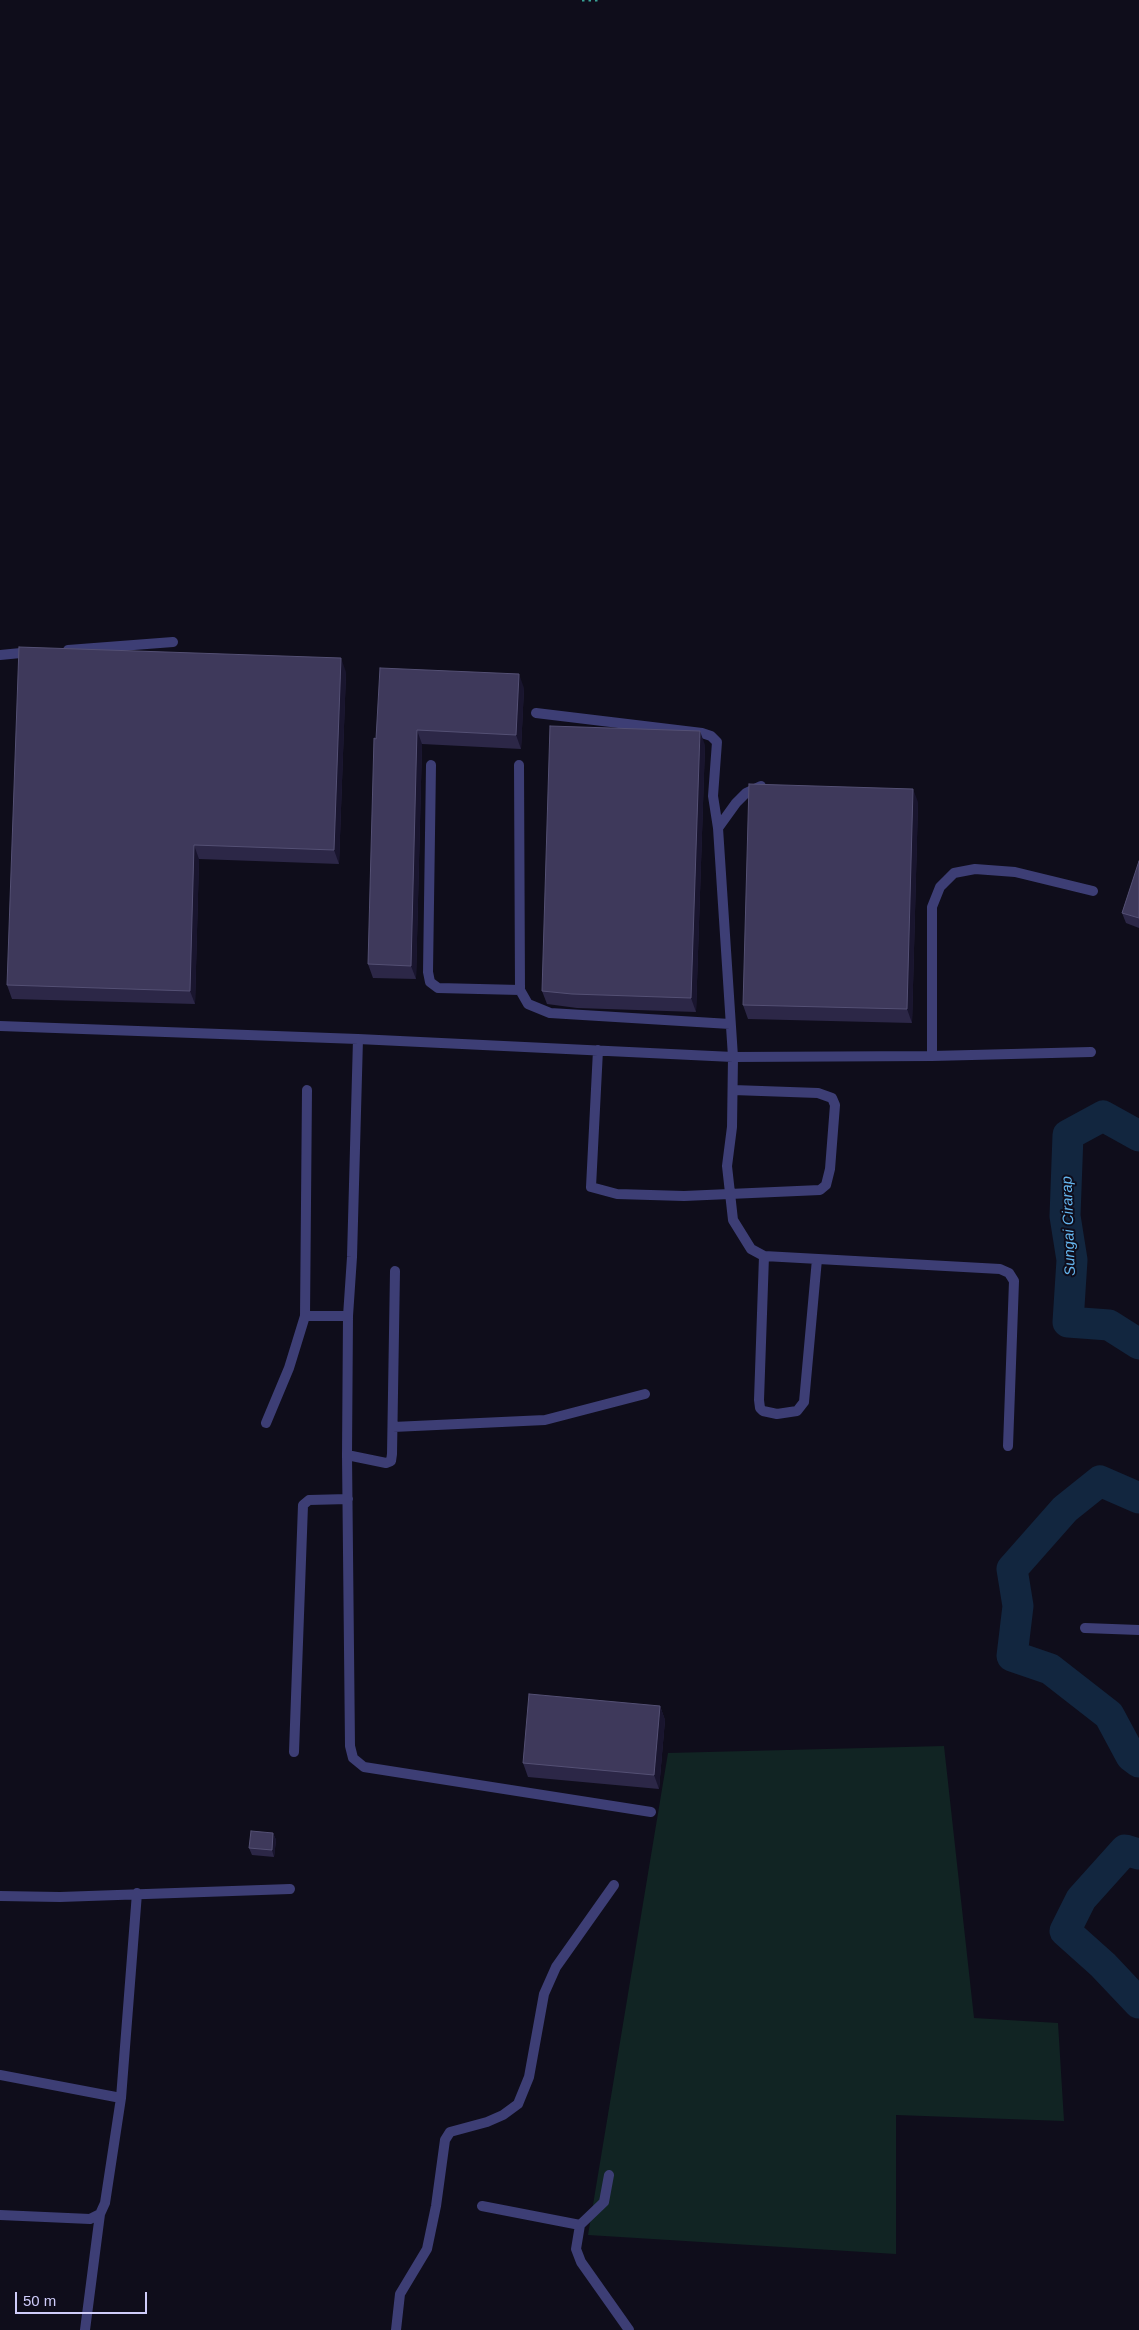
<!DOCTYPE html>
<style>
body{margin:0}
#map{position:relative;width:1139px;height:2330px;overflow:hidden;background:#0f0d1b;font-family:Arial,sans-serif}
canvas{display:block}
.scale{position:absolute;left:15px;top:2292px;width:132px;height:22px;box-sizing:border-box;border:2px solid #cfccfa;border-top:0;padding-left:6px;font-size:15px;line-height:18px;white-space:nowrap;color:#cfccfa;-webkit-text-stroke:4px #0f0d1b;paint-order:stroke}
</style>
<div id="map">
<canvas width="1139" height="2330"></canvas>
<div class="scale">50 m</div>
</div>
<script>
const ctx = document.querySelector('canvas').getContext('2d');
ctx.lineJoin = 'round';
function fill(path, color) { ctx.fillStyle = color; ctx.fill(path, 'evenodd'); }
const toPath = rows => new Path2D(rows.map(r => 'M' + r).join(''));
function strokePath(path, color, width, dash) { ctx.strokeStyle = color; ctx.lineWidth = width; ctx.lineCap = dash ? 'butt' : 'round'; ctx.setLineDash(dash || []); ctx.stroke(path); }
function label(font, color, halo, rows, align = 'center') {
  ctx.font = font + ' Arial,sans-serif'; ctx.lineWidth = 4; ctx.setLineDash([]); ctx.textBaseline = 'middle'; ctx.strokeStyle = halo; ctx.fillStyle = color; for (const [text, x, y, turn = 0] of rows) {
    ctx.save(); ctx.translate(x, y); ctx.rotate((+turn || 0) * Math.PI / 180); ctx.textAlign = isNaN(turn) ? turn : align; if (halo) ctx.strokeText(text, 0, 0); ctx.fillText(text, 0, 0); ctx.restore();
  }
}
fill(toPath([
 [944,1746,974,2018,1058,2023,1064,2121,896,2115,896,2254,588,2235,668,1753]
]), '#112423');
strokePath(toPath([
 [1139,1136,1103,1116,1068,1135,1065,1216,1072,1260,1068,1322,1109,1325,1139,1344],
 [1139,1498,1100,1481,1065,1509,1012,1569,1018,1606,1012,1656,1050,1669,1109,1715,1131,1756,1139,1762],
 [1139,1854,1125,1850,1081,1899,1065,1931,1103,1965,1139,2003]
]), '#12263f', 31);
strokePath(toPath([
 [582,0,601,0]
]), '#39a195', 3, [2.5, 4]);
strokePath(toPath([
 [68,650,173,642],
 [0,655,31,652],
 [536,713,702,733,711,736,717,742,713,796,718,828,733,1057,732,1127,727,1166,733,1220,751,1249,764,1256,1000,1269,1009,1273,1014,1281,1008,1446],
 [431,765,428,972,430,982,438,988,520,990],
 [519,765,520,990,528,1004,550,1013,730,1024],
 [718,828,736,803,746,793,761,786],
 [0,1026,358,1039,733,1057,932,1056,1091,1052],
 [358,1039,352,1257,348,1316,347,1455,350,1746,353,1758,364,1767,651,1812],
 [598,1050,591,1187,617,1194,684,1196,820,1190,826,1185,830,1169,835,1105,832,1098,818,1093,733,1090],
 [932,1056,932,907,940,887,954,873,975,869,1015,872,1093,891],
 [764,1256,759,1400,760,1408,763,1411,777,1414,797,1411,804,1402,817,1259],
 [305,1316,348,1316],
 [266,1423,289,1368,305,1316,307,1090],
 [393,1427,545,1420,645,1394],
 [347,1455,386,1463,391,1461,392,1454,395,1271],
 [1085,1628,1139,1630],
 [294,1752,303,1505,309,1500,348,1499],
 [0,1896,60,1897,290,1889],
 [0,2075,121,2098],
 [609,2175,604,2202,580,2225,576,2249,581,2262,629,2330],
 [482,2206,580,2225],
 [0,2215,90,2219,100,2214,105,2203,121,2098,137,1893],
 [85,2330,100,2214],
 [396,2330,400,2294,427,2249,436,2206,445,2140,450,2132,487,2122,503,2115,518,2104,529,2077,544,1994,556,1967,614,1885]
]), '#3d3e75', 10);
fill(toPath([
 [346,672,339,864,199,859,195,1004,12,999,7,985],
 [524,688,521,749,422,744,416,979,373,978,368,964,376,739],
 [705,745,696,1012,577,1008,547,1004,542,991],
 [918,802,912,1023,748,1019,743,1005],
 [1139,861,1139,928,1126,923,1122,913],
 [660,1706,665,1720,659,1789,528,1777,523,1763],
 [273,1833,276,1840,274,1857,252,1855,249,1848]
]), '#2c2747');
fill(toPath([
 [341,658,346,672,339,864,334,850],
 [519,674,524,688,521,749,516,735],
 [417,730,422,744,416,979,411,966],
 [700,731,705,745,696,1012,691,998],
 [913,789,918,802,912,1023,907,1009],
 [194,845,199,859,195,1004,190,991],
 [660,1706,665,1720,659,1789,654,1775],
 [273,1833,276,1840,274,1857,272,1850]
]), '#19152e');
const building = toPath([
 [19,647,341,658,334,850,194,845,190,991,7,985,19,647],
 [380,668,519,674,516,735,417,730,411,966,368,964,374,738,376,739,380,668],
 [550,726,700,731,691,998,572,994,542,991,550,726],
 [749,784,913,789,907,1009,743,1005,749,784],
 [1139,861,1139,918,1122,913,1139,861],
 [529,1694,660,1706,654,1775,523,1763,529,1694],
 [251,1831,273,1833,272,1850,249,1848,251,1831]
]);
fill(building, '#3e395b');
strokePath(building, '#545074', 1);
label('italic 15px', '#65b6ef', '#0f0d1b', [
 ["Sungai Cirarap",1069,1226,-92]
]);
</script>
